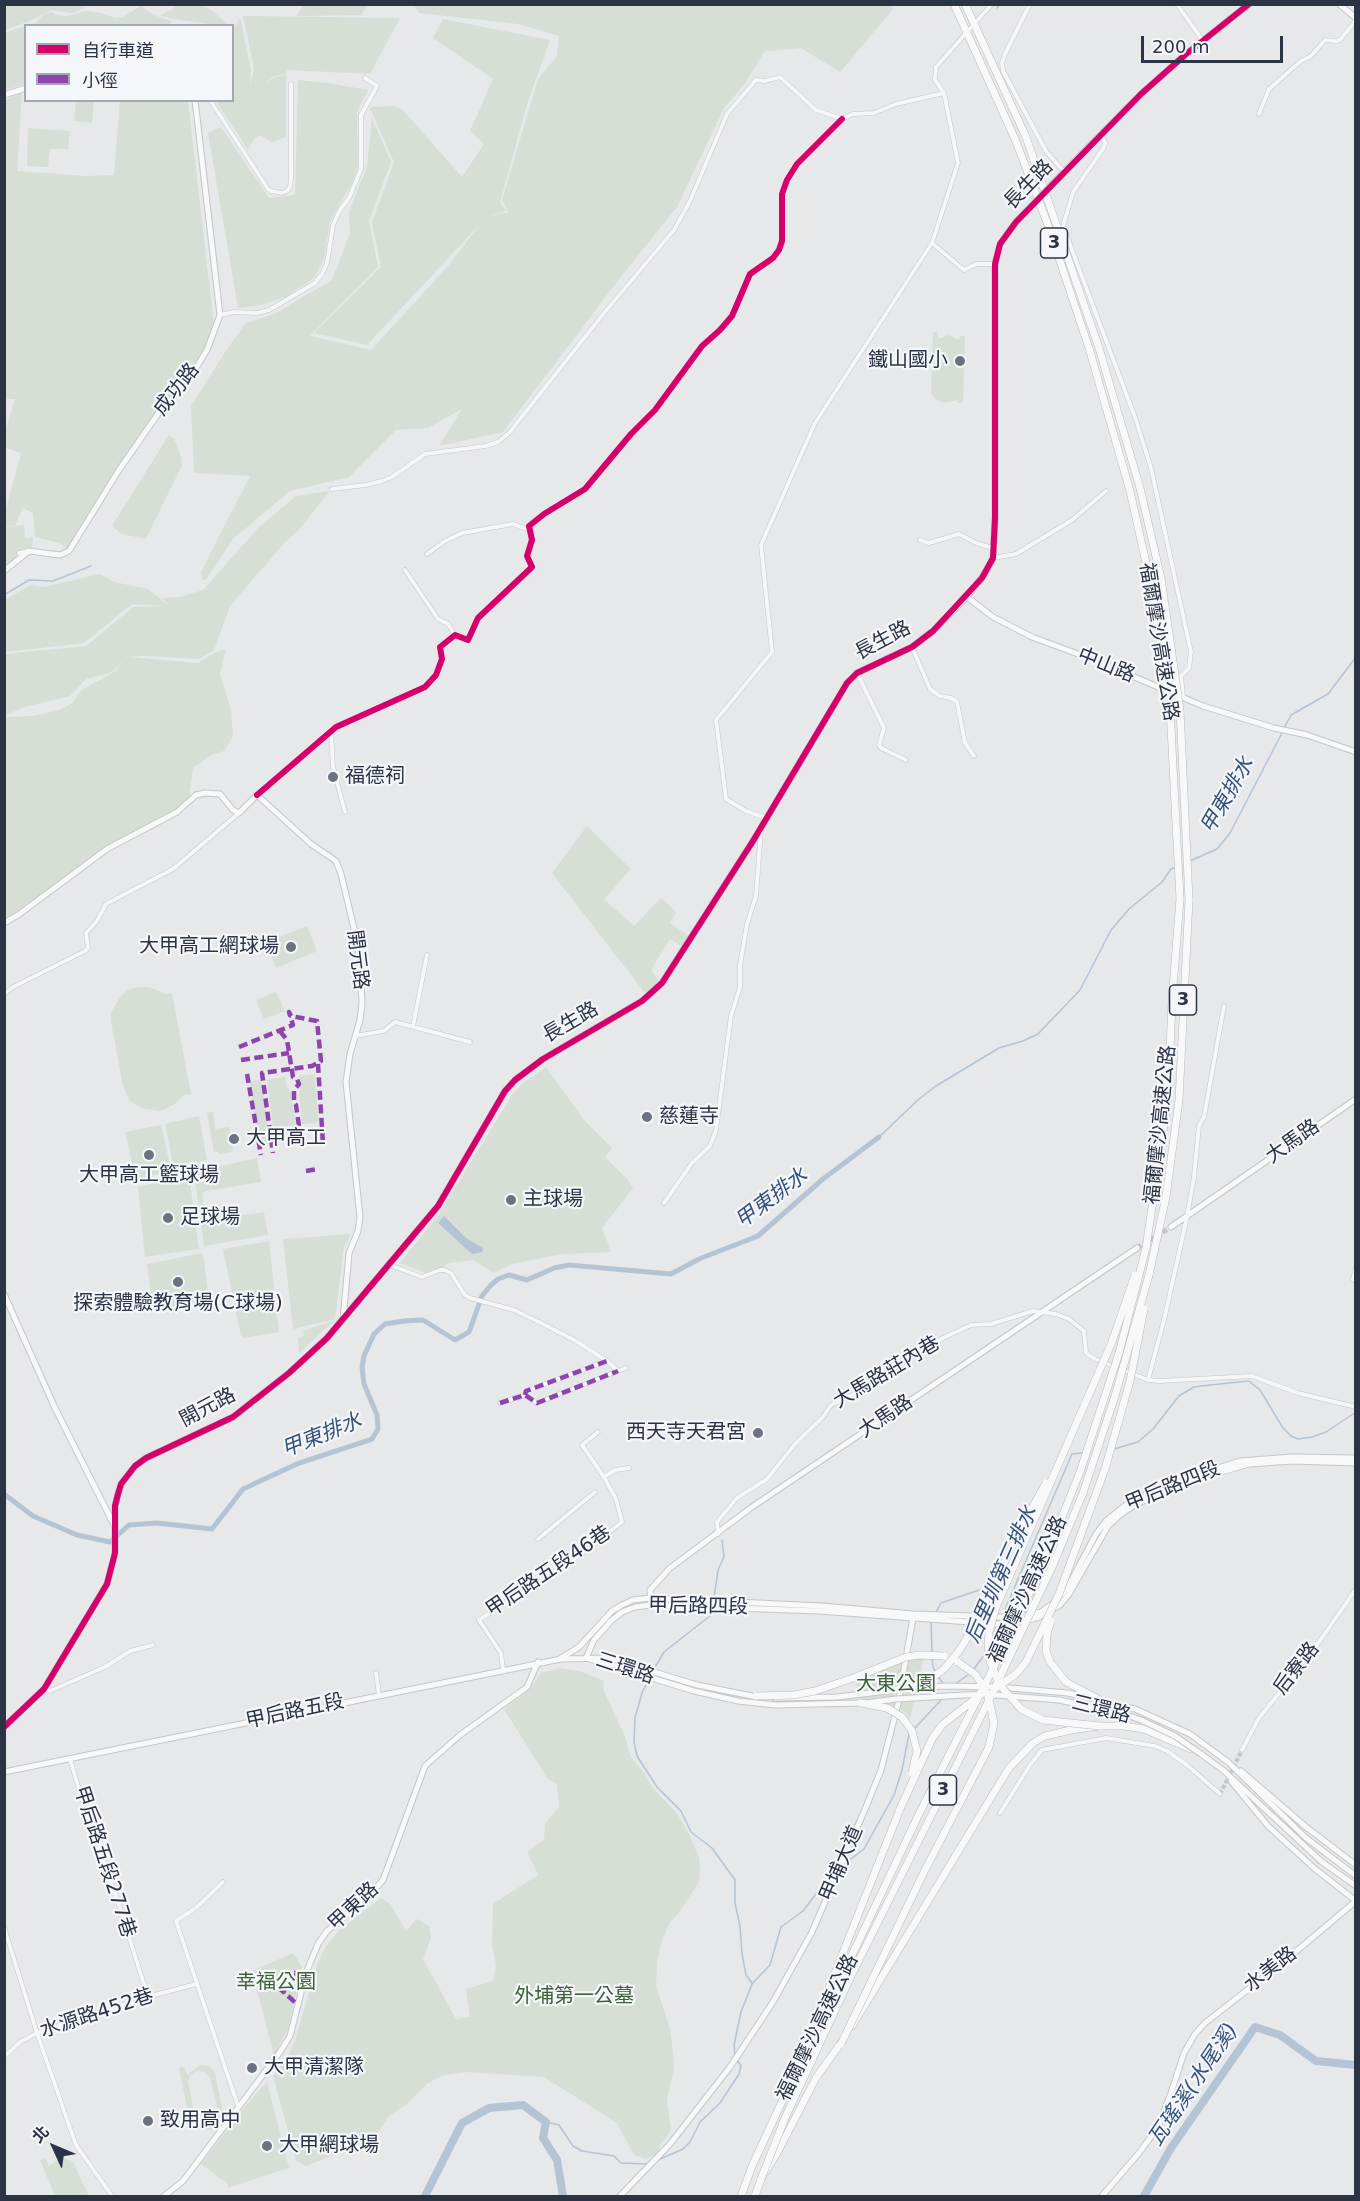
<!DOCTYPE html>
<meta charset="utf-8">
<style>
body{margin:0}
#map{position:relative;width:1360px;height:2201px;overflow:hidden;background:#e6e8ea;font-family:"DejaVu Sans","Noto Sans TC",sans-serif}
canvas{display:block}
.frame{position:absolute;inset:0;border:6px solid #2b3445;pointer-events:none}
.legend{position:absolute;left:24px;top:24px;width:210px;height:78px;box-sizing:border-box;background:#f4f6f9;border:2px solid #a4a8b1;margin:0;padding:8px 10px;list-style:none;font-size:18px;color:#2b3445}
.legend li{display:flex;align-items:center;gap:12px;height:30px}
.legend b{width:30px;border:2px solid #a4a8b1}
.north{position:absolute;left:24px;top:2117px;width:60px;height:60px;-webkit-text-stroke:4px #f4f6f9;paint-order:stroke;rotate:314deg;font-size:16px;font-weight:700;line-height:24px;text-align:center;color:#2b3445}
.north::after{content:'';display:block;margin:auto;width:21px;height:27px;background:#2b3445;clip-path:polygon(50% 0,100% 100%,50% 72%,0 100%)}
.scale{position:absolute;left:1141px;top:36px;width:142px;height:27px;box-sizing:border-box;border:3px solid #2b3445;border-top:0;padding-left:8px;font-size:18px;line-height:21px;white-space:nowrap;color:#2b3445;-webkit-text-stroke:4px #f4f6f9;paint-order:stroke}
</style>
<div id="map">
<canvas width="1360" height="2201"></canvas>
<div class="frame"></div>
<ul class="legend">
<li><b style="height:8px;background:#d6006c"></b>自行車道</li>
<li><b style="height:8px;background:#8e44ad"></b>小徑</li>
</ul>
<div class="north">北</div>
<div class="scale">200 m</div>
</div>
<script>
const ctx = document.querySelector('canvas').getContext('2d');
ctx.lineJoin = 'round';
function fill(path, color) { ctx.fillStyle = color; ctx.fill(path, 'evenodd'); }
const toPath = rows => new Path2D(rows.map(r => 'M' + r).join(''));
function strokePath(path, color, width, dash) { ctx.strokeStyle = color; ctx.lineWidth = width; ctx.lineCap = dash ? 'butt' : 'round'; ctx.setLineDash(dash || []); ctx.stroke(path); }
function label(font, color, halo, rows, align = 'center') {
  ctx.font = font + ' "DejaVu Sans","Noto Sans TC",sans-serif'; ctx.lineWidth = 4.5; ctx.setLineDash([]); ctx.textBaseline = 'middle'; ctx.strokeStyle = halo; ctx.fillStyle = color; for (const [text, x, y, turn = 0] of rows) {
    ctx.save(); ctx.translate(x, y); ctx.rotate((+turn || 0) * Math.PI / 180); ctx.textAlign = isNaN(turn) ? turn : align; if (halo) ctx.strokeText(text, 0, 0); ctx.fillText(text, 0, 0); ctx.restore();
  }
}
fill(toPath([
 [78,4,85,8,73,13,51,10,34,19,5,30,5,5],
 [178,4,202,6,210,9,228,25,206,25,205,23,173,19,160,15,171,10],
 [304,5,304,4,368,5,361,15,296,16],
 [414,5,892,4,893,9,840,72,801,48,765,51,743,86,724,108,677,207,623,274,503,432,439,446,462,409,428,428,396,430,349,477,290,491,233,539,210,574,205,580,202,580,201,572,250,476,194,473,191,406,227,349,246,323,274,314,332,280,350,233,349,212,367,166,372,118,391,162,369,221,378,267,310,336,371,350,450,264,480,224,367,345,314,333,381,267,372,222,394,162,370,108,371,107,393,106,402,109,462,177,484,144,470,131,493,79,433,38,443,19,550,40,528,101,500,202,506,211,485,218,508,212,502,200,538,79,557,56,559,36,518,24,419,13],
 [141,6,153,15,171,21,170,25,27,25,36,23,44,14,52,12,56,15,66,16,87,11,101,13,115,18,123,17],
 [243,16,400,18,370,74,287,70,286,74,274,76,263,85,275,77,286,75,286,137,272,142,260,135,254,139,248,150,216,101,232,100,233,26,236,25,240,17,251,70,250,86,254,68],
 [25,26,25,84,5,90,5,33],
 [298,80,328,83,368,90,357,112,358,166,354,179,330,222,324,259,314,278,285,297,261,305,238,308,208,133,221,127,269,198,295,195],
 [22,92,17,171,86,176,114,175,120,101,188,101,214,325,202,352,195,374,157,415,69,551,60,543,35,537,33,513,23,508,15,526,5,527,5,512,21,453,4,447,5,431,15,399,5,399,5,100],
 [76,101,94,101,92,123,74,121],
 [28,128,70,131,68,149,50,149,48,167,27,166],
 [933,332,938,332,938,339,949,335,959,340,960,336,965,336,963,403,958,403,957,400,943,403,935,399,931,394],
 [169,435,174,439,181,456,182,465,146,539,122,534,112,526],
 [330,491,297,532,285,542,230,606,214,650,199,659,145,656,128,657,198,663,216,652,226,649,220,674,231,710,233,736,224,751,211,755,193,768,189,798,159,826,105,853,25,914,5,925,5,717,33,716,60,710,72,703,82,690,114,672,126,658,112,672,86,679,70,696,25,707,5,715,5,654,86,646,133,607,166,606,132,604,84,643,5,652,5,600,30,585,44,587,100,574,114,582,148,589,169,606,162,598,180,597,203,590,258,528,296,496],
 [24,525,25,538,33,537,32,549,5,569,4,528],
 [587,826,631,869,604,899,634,926,661,898,676,912,670,923,689,936,682,946,670,939,651,970,658,980,657,985,645,993,552,873],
 [307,926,317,951,276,968,266,942],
 [138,987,149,987,166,994,172,993,191,1094,184,1095,175,1104,161,1111,144,1109,138,1106,130,1101,123,1086,111,1022,111,1013,120,997,128,990],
 [276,992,285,1011,264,1019,256,1000],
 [546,1067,584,1120,612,1148,605,1157,628,1180,633,1188,602,1228,611,1252,562,1254,512,1264,494,1273,473,1260,448,1263,441,1269,426,1273,400,1263,439,1214,512,1095,523,1083],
 [315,1074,318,1122,302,1124,299,1093,301,1083,299,1076],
 [285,1077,287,1087,291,1092,296,1125,273,1129,267,1080],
 [261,1080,271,1143,260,1145,249,1081],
 [213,1112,215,1129,229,1127,233,1152,218,1154,217,1151,214,1152,207,1113],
 [199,1116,207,1160,174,1168,165,1124],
 [161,1125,171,1170,136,1180,125,1132],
 [257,1158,261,1182,202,1192,205,1220,264,1212,268,1235,204,1246,194,1172],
 [189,1175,199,1249,145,1257,138,1187],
 [351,1234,344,1247,335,1319,293,1329,283,1239],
 [269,1241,279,1332,243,1338,241,1336,223,1249],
 [203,1253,209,1300,153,1310,147,1264],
 [335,1320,299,1353,298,1338,304,1336,303,1331],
 [924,1657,910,1718,905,1712,891,1705,858,1699,856,1682,893,1664],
 [561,1668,582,1672,604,1681,603,1689,626,1739,630,1756,644,1773,653,1788,678,1815,690,1836,699,1858,700,1868,699,1882,678,1914,670,1922,661,1943,657,1963,656,1986,670,2029,673,2053,674,2068,667,2100,671,2130,661,2144,658,2153,646,2159,634,2155,617,2123,544,2077,467,2072,444,2075,428,2083,407,2104,389,2116,374,2138,306,2166,296,2160,273,2076,289,2054,295,2040,317,1966,326,1946,340,1930,381,1898,390,1904,406,1931,417,1919,429,1926,431,1938,423,1959,456,2019,470,2017,466,1989,493,1981,496,1965,492,1945,493,1904,538,1875,527,1852,544,1840,545,1824,559,1807,557,1784,548,1779,504,1709,529,1690,541,1673],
 [293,1953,302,1967,288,2029,274,2055,252,1971],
 [200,2065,209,2066,215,2073,223,2113,220,2122,213,2129,204,2130,197,2126,197,2130,192,2131,179,2068,184,2067,187,2075],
 [197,2071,205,2072,210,2078,218,2110,216,2121,210,2126,200,2124,195,2118,188,2082,190,2075],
 [267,2082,289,2168,227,2188,228,2184,201,2164,241,2111],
 [45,2158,49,2166,60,2158,65,2158,73,2162,89,2196,55,2196,40,2160]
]), '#d6ded6');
fill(toPath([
 [444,1216,466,1238,483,1248,482,1252,472,1254,438,1223]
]), '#b4c4d5');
strokePath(toPath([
 [997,8,1000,4],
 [4,595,29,580,53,581,91,566],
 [1284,728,1291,715,1328,694,1356,657],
 [1190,861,1217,849,1230,833,1282,733],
 [879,1137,919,1099,936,1086,999,1048,1023,1041,1038,1034,1080,990,1111,930,1129,909,1162,882,1171,869,1174,868],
 [1114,1449,1138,1442,1153,1429,1179,1396,1194,1387,1210,1385,1249,1381,1260,1390,1283,1428,1291,1436,1298,1439,1312,1437,1326,1432,1356,1412],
 [714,1598,718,1570,724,1557,722,1540],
 [936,1612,941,1603,985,1588],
 [1003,1614,1072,1454,1082,1453],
 [931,1621,932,1652],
 [991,1641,997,1626],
 [932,1657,933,1667,936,1672],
 [654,1669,664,1652,715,1612,714,1602],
 [974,1669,987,1651],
 [938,1676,944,1685],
 [649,1679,642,1693,635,1718,634,1742,637,1756,657,1787,681,1811,691,1832,712,1848,735,1880,735,1903,740,1926,742,1954,746,1975,752,1983],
 [955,1684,968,1675],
 [915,1728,942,1699],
 [843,1865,864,1849,894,1795,902,1770,909,1734],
 [735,2057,734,2045,741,2012,752,1984,770,1965,781,1927,803,1911,827,1879,835,1872],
 [546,2122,559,2125,573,2146,582,2151,614,2156,621,2163,648,2164],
 [658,2160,683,2149,690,2142,700,2122,720,2103,739,2074,741,2066,738,2061]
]), '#b4c4d5', 1.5);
strokePath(toPath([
 [4,1494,33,1516,77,1535,110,1542,129,1525,157,1523,212,1529,243,1489,299,1463,372,1439,378,1429,377,1415,364,1384,362,1367,364,1356,374,1334,385,1324,404,1321,423,1320,455,1340,469,1332,482,1296,491,1285,498,1279,509,1275,527,1280,554,1268,569,1265,671,1274,699,1259,758,1236,823,1179,879,1137]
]), '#b4c4d5', 5);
strokePath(toPath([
 [425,2196,462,2123,489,2108,523,2105,546,2122,543,2138,557,2160,563,2196],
 [1144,2196,1171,2148,1255,2027,1280,2035,1316,2061,1356,2065]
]), '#b4c4d5', 8);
strokePath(toPath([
 [1220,1794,1242,1750]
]), '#c1c4c9', 4, [4, 2]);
strokePath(toPath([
 [1137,1248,1171,1227]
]), '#c1c4c9', 5, [5, 2.5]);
const street = toPath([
 [1030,4,1005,54,1002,63,1003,71,1046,151,1064,172],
 [1177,4,1203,41],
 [210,100,268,189,271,191,282,193,287,191,290,187,291,178,291,84],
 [1259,114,1269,89,1301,61,1311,56,1325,40,1336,41,1340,40,1356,20],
 [1101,133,1105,143,1103,149,1073,192,1063,226,1136,420,1151,468,1191,652,1189,668,1181,676,1183,697],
 [932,243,964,270,976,264,995,264],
 [220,315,234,312,257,313,269,310,315,283,322,274,327,263,333,225,340,210,349,198,361,169,361,115,377,86,365,78],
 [332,489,366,485,382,481,392,477,425,454,486,446,498,442,509,433,604,313,674,230,690,201,727,114,756,80,765,81,780,77,816,110,842,119,853,114,874,113,896,104,944,93],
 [920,540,929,543,959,534,976,543,992,548],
 [19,553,28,551],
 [427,554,445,541,462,533,513,524,530,530],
 [993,558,1016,554,1072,520,1106,491],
 [405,570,438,619,448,624,455,635],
 [912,647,930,689,940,696,951,698,957,702,965,743,974,756],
 [857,673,884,728,879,745,881,748,906,760],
 [331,731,333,767,345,812],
 [257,795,336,727,425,687,436,675,442,659,440,647,455,635,468,640,478,618,532,567,527,556,532,540,529,526,544,514,585,489,631,434,655,410,702,346,720,330,732,316,750,274,773,258,779,250,782,241,782,194,787,180,797,164,842,119],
 [766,818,746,811,726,799,716,720,772,652,761,545,815,423,932,243,958,163,944,93,935,80,936,67,992,4],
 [4,994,13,987,85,951,88,948,86,933,97,921,106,904,173,869,239,813],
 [413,1026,427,955],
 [355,1036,384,1031,395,1022,470,1042],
 [664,1203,692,1163,710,1146,716,1130,731,1016,740,987,740,965,747,924,756,896,761,830],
 [390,1265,422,1277,440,1270,445,1270,451,1273,465,1295,470,1298,514,1310,541,1323,576,1341,607,1361,618,1371,626,1368],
 [1356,1267,1353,1279,1356,1281],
 [1123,1370,1148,1380,1160,1381,1252,1376,1298,1393,1356,1407],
 [1148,1380,1164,1320,1187,1217,1194,1177,1199,1125,1204,1117,1224,1006],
 [525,1395,526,1391,607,1361],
 [500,1403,525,1395,537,1403,618,1371],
 [604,1477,615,1470,629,1468],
 [718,1534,717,1522,737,1498,767,1479,795,1444,823,1417,831,1405,858,1392,882,1375,943,1338,971,1325,991,1324,1033,1311,1056,1314,1069,1319,1084,1331,1086,1353,1095,1359,1116,1367],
 [538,1539,595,1492],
 [503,1669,501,1653,479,1620,580,1555,622,1522,616,1499,604,1477,582,1445,598,1432],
 [376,1673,379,1695],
 [44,1689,50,1691,105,1667,130,1651,153,1645],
 [1242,1750,1259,1718,1312,1652,1356,1589],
 [70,1759,86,1813,117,1899,148,1997],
 [1000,1813,1030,1765,1042,1750,1106,1738,1155,1746,1167,1751,1187,1765,1220,1794],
 [223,1882,197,1907,176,1921,238,2106],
 [4,1927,37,2033,76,2145,112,2196],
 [4,2057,20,2042,37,2033,151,1996,196,1984]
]);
const secondary = toPath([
 [1339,4,1356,18],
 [4,95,26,88],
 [1064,172,1141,94,1185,55,1249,4],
 [4,571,29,551,60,555,69,551,119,470,160,411,187,383,207,350,220,315,195,100],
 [967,597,993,617,1032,637,1094,660,1203,706,1274,728,1307,735,1356,752],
 [4,923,18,915,107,849,177,812,196,795,205,793,220,794,233,810,239,813,257,795,311,844,336,861,341,874,357,941,360,964,362,1004,360,1020,350,1054,346,1082,360,1217,358,1231,349,1253,343,1320],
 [1171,1227,1356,1099],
 [4,1294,55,1408,114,1525],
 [651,1600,650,1590,670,1568,752,1507,1137,1248],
 [561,1658,579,1647,612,1611,622,1605,633,1600,650,1598,822,1606,913,1614,999,1617,1024,1616,1041,1612,1056,1601,1068,1587,1096,1534,1106,1521,1132,1500,1203,1473,1240,1461,1292,1457,1356,1458],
 [586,1658,594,1640,611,1621,622,1612,635,1607,651,1605,819,1611,997,1624,1022,1622,1039,1617,1060,1605,1069,1594,1108,1526,1120,1515,1136,1504,1204,1477,1249,1464,1292,1461,1356,1463],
 [590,1659,694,1691,738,1701,775,1705,861,1703],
 [999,1687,1068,1693,1102,1701,1135,1709,1190,1734,1228,1762,1306,1838,1356,1876],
 [775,1698,837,1697,896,1690],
 [4,1727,44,1689,107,1584,115,1553,115,1506,118,1494,121,1484,135,1466,146,1458,233,1417,289,1373,327,1338,438,1206,505,1091,515,1080,543,1059,642,1001,662,983,753,841,847,683,857,673,912,647,933,631,967,597,987,570,993,558,995,518,995,264,1000,244,1016,222],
 [1201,1754,1223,1770,1322,1862,1356,1886],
 [1241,1771,1306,1827,1356,1865],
 [4,1772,561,1659,608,1658,697,1685,757,1697],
 [1231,1781,1268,1826,1314,1868,1356,1901],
 [164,2196,183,2181,280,2052,290,2036,306,1973,318,1944,327,1931,368,1897,383,1880,425,1766,460,1735,527,1687,538,1662],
 [620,2196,670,2144,730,2067,773,2002,812,1932,866,1807,881,1770,898,1704,913,1618],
 [1102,2196,1139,2153,1158,2127,1170,2096,1184,2053,1195,2034,1205,2023,1287,1959,1356,1901]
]);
const highway = toPath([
 [954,4,1015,139,1048,225,1089,348,1130,491],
 [965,4,1026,137,1099,348,1140,488],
 [1146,1248,1168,1099,1172,1001,1180,899],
 [1149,1275,1166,1197,1179,1100,1189,900],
 [852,2026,1009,1768,1033,1743,1045,1736,1071,1730,1099,1726,1124,1726,1144,1729,1191,1749],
 [806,2046,900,1809],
 [741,2196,753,2164,799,2065],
 [755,2196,761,2179,777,2153,816,2078,843,2040]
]);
strokePath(street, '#c4c6c8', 5);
strokePath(secondary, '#c4c6c8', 7);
strokePath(highway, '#b8bbbf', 8);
strokePath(street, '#f5f6f7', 4);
strokePath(secondary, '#f8f8f8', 5);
strokePath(highway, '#f8f8f8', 7);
const secondaryBridge = toPath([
 [1016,222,1064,172],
 [903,1689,944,1686,997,1687],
 [866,1703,896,1699,982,1694,1059,1700,1120,1713,1141,1720,1175,1736,1201,1754]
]);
const highwayBridge = toPath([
 [1140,488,1161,578,1180,710,1189,900],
 [1130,491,1150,581,1164,662,1170,709,1180,899],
 [1051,1621,1047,1634,1046,1651,1050,1662,1066,1682,1102,1701],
 [997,1687,1016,1674,1026,1662,1059,1594,1105,1469,1130,1381,1144,1309],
 [896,1690,933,1677,944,1669,959,1651,972,1630,1020,1530,1046,1483],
 [756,1696,794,1695,815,1691,853,1678,906,1657,919,1655,944,1656],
 [861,1703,887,1708,902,1717,912,1731,917,1751,912,1773],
 [1099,1726,1043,1720,1021,1709,999,1684,990,1661,988,1645,989,1632,996,1607,1112,1342,1135,1275],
 [900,1809,932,1739,942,1725,975,1699],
 [841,2044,925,1870,989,1747,994,1723,988,1695,976,1675,958,1662],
 [798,2069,919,1814,1008,1639,1046,1557,1080,1472,1119,1353,1146,1248],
 [761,2179,785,2118,850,1978,991,1696,1053,1565,1083,1493,1115,1396,1149,1275]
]);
strokePath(secondaryBridge, '#c4c6c8', 7, []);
strokePath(highwayBridge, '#b8bbbf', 8, []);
strokePath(secondaryBridge, '#f8f8f8', 5);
strokePath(highwayBridge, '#f8f8f8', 7);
strokePath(toPath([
 [280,1031,287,1040,293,1077,297,1079,299,1084,294,1090,294,1103,296,1105,302,1147],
 [239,1047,293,1025,289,1012,291,1016,317,1021,321,1061,312,1066,262,1073,273,1153],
 [241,1060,289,1053],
 [318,1064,323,1144],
 [247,1074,261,1155],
 [306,1171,318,1169],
 [525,1395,526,1391,607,1361],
 [500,1403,525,1395,537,1403,618,1371],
 [278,1987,298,2005],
 [283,1993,287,1984,285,1981,288,1975,295,1973,304,1981]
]), '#8e44ad', 4.5, [9, 4.5]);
strokePath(toPath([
 [257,795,336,727,425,687,436,675,442,659,440,647,455,635,468,640,478,618,532,567,527,556,532,540,529,526,544,514,585,489,631,434,655,410,702,346,720,330,732,316,750,274,773,258,779,250,782,241,782,194,787,180,797,164,842,119],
 [4,1727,44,1689,107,1584,115,1553,115,1506,118,1494,121,1484,135,1466,146,1458,233,1417,289,1373,327,1338,438,1206,505,1091,515,1080,543,1059,642,1001,662,983,753,841,847,683,857,673,912,647,933,631,982,578,993,558,995,518,995,264,1000,244,1016,222,1141,94,1185,55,1249,4]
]), '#d6006c', 6);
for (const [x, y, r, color] of [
 [960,361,6,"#6c737f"],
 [333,777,6,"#6c737f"],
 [291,947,6,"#6c737f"],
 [647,1117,6,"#6c737f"],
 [234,1139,6,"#6c737f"],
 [149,1155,6,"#6c737f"],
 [511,1200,6,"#6c737f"],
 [168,1218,6,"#6c737f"],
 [178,1282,6,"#6c737f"],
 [758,1433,6,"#6c737f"],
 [252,2068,6,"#6c737f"],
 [148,2121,6,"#6c737f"],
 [267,2146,6,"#6c737f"]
]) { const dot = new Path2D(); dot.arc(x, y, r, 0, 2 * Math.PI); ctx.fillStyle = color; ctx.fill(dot); strokePath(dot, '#f4f6f9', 2); }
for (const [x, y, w] of [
 [1054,243,27],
 [1183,1000,27],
 [943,1790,27]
]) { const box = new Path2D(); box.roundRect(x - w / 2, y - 15, w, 30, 4.5); ctx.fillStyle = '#f4f6f9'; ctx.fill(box); strokePath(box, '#2b3445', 1.5); }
label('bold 18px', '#2b3445', null, [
 ["3",1054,243],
 ["3",1183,1000],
 ["3",943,1790]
]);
label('20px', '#2b3445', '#f4f6f9', [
 ["長生路",1029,185,-46],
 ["成功路",177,390,-52],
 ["長生路",883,641,-28],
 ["福爾摩沙高速公路",1158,642,81],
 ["中山路",1106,666,22],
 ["開元路",357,960,83],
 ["長生路",571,1023,-30],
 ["福爾摩沙高速公路",1161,1125,-84],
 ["大馬路",1293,1142,-35],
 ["大馬路莊內巷",887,1373,-31],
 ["開元路",208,1408,-28],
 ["大馬路",886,1417,-34],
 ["甲后路四段",1173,1487,-22],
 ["甲后路五段46巷",549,1572,-34],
 ["福爾摩沙高速公路",1028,1590,-65],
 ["甲后路四段",698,1607,1],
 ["三環路",625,1669,18],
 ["后寮路",1297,1669,-52],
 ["三環路",1101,1710,14],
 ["甲后路五段",295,1712,-12],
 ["甲后路五段277巷",104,1862,72],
 ["甲埔大道",842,1864,-67],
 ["甲東路",354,1907,-43],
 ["水美路",1271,1970,-38],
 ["水源路452巷",97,2014,-18],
 ["福爾摩沙高速公路",818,2028,-64]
]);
label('20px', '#2b3445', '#f4f6f9', [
 ["鐵山國小",948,361,"right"],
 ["福德祠",345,777],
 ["大甲高工網球場",279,947,"right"],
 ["慈蓮寺",659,1117],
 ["大甲高工",246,1139],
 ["大甲高工籃球場",149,1176,"center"],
 ["主球場",523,1200],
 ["足球場",180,1218],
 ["探索體驗教育場(C球場)",178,1304,"center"],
 ["西天寺天君宮",746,1433,"right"],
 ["大甲清潔隊",264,2068],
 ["致用高中",160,2121],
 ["大甲網球場",279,2146]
], 'left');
label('20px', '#3f6138', '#f4f6f9', [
 ["大東公園",896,1685],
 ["幸福公園",276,1983],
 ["外埔第一公墓",574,1997]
]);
label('italic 21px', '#34527a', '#f4f6f9', [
 ["甲東排水",1228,796,-60],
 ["甲東排水",772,1199,-37],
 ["甲東排水",322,1436,-22],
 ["后里圳第三排水",1002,1575,-66],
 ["瓦瑤溪(水尾溪)",1194,2085,-56]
]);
</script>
